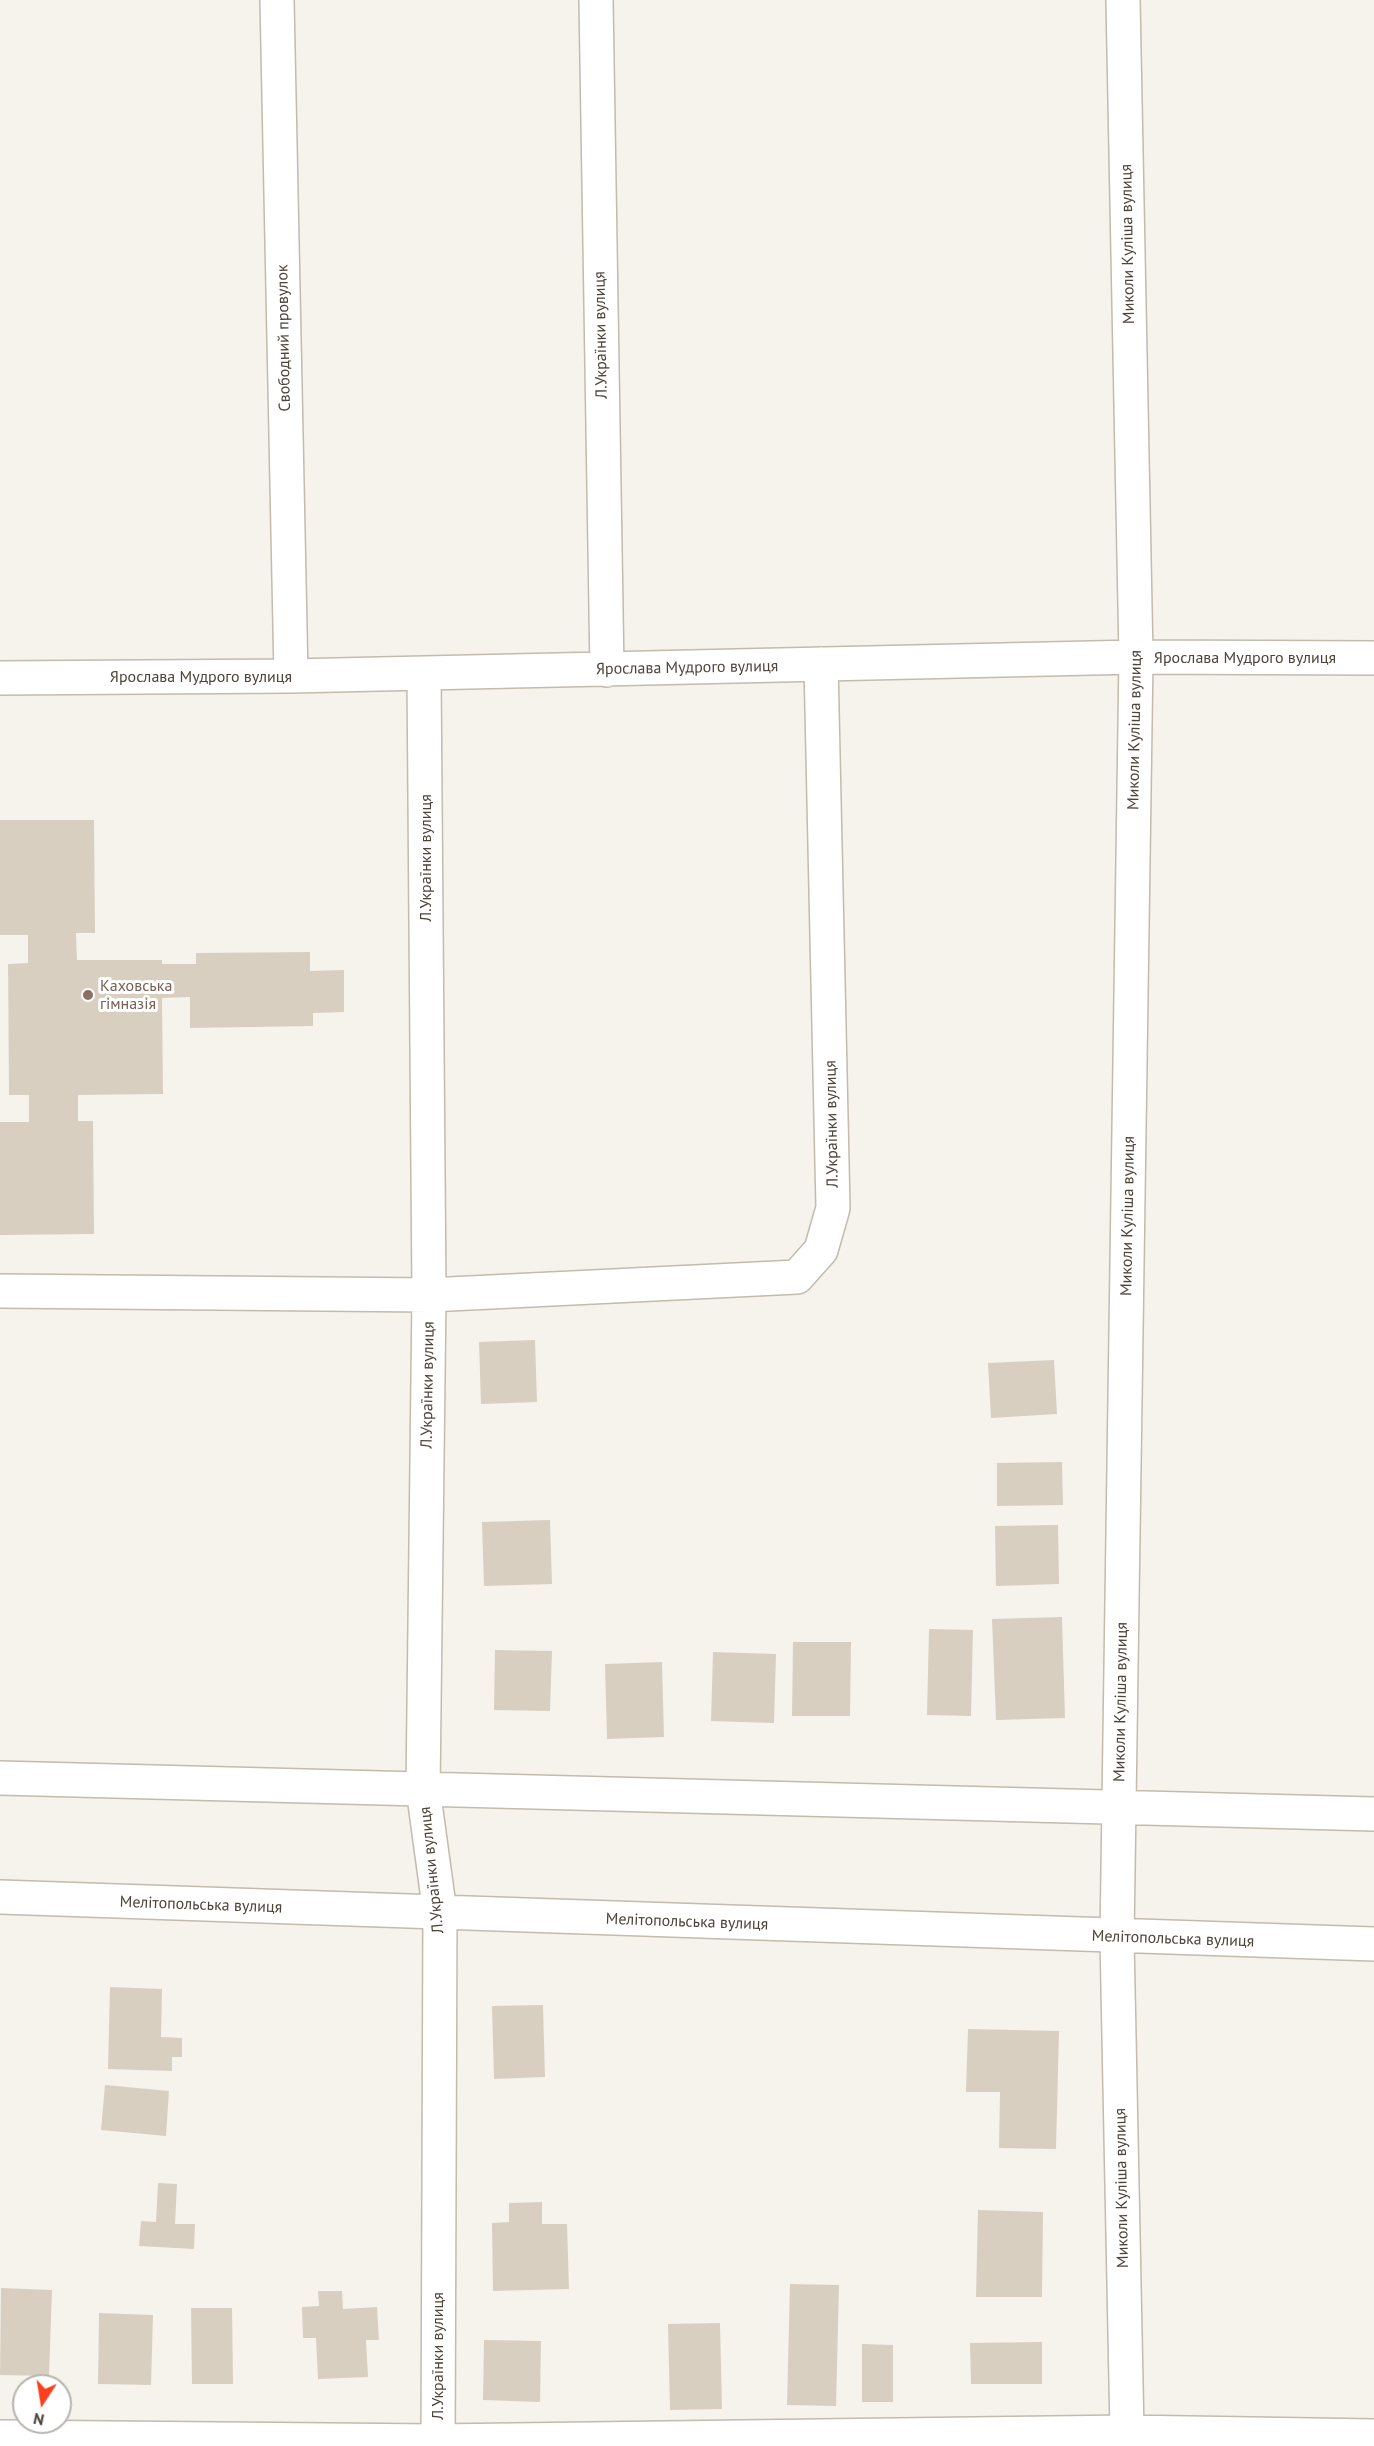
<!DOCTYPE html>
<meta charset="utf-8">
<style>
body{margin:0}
#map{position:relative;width:1374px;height:2446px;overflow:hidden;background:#f6f3ec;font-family:"PT Sans",sans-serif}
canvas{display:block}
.north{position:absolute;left:12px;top:2374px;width:60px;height:60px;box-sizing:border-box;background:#fff;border:2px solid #b7b4b0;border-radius:50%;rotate:192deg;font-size:16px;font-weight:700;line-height:24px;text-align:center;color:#4b4439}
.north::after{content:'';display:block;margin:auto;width:21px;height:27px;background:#fc3f1d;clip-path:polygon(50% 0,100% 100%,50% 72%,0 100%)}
</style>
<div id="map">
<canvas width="1374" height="2446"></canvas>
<div class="north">N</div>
</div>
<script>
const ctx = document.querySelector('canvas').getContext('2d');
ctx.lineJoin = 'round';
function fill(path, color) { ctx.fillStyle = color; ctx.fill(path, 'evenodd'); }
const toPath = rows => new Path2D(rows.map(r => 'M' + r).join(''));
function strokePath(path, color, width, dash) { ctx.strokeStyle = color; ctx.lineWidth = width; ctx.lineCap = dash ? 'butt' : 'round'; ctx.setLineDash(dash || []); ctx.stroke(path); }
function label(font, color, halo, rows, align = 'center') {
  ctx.font = font + ' "PT Sans",sans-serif'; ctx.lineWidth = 6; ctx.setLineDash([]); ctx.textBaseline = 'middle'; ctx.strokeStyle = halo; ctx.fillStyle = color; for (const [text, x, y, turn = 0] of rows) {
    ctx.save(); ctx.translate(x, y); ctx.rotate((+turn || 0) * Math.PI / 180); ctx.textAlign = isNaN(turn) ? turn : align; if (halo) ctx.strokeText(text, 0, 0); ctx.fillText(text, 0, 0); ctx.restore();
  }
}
fill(toPath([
 [0,820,94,820,95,933,76,933,77,960,162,960,162,964,196,964,196,953,310,952,310,971,344,970,344,1012,313,1013,313,1026,190,1028,190,997,162,998,163,1094,78,1095,78,1121,93,1121,94,1234,0,1235,0,1122,29,1122,29,1095,9,1095,8,964,28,963,28,935,0,935],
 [535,1340,537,1402,481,1404,479,1342],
 [1054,1360,1057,1414,991,1418,988,1363],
 [1062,1462,1063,1505,997,1506,997,1463],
 [550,1520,552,1584,484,1586,482,1522],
 [1058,1525,1059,1584,996,1586,995,1526],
 [1062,1617,1065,1718,996,1720,992,1619],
 [929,1629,973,1630,971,1716,927,1715],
 [793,1642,851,1642,850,1716,792,1716],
 [495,1650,552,1651,550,1711,494,1710],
 [713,1652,776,1654,774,1723,711,1721],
 [662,1662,664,1737,607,1739,605,1664],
 [110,1987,162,1989,161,2037,182,2038,182,2057,172,2057,172,2071,108,2069],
 [543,2005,545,2077,494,2079,492,2006],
 [968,2029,1059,2031,1056,2149,999,2148,1000,2092,966,2092],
 [105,2085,169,2091,166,2136,101,2130],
 [158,2183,177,2184,175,2224,195,2224,194,2249,139,2246,141,2221,156,2222],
 [542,2202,542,2224,567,2224,569,2289,493,2291,492,2223,509,2222,509,2203],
 [978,2210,1043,2212,1042,2297,976,2297],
 [790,2284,839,2285,836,2406,787,2405],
 [1,2288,52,2290,49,2376,0,2375],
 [318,2291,342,2291,343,2309,377,2307,379,2340,366,2340,368,2377,318,2379,316,2338,303,2338,302,2307,319,2306],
 [191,2308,232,2308,233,2384,192,2384],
 [99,2313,153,2315,151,2385,98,2384],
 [720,2323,722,2409,670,2410,668,2324],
 [484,2340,541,2341,540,2402,483,2400],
 [1042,2342,1042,2384,971,2384,970,2343],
 [862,2344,893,2345,893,2402,862,2402]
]), '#d8cfc1');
const minor = toPath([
 [277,0,291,676],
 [596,0,607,670],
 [1123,0,1136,657,1117,1938,1127,2432],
 [424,674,429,1295,423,1789,440,1913,438,2446],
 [0,678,291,676,1136,657,1374,658],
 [0,1291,429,1295,797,1277,821,1250,833,1208,821,664],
 [0,1778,1374,1814],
 [0,1897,1374,1944],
 [0,2437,437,2441,1127,2432,1374,2436]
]);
strokePath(minor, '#c2bbae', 36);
strokePath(minor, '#fff', 33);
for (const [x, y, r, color] of [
 [88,995,6,"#8d6e63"]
]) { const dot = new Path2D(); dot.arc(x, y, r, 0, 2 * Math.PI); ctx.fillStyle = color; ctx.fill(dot); strokePath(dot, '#fff', 2); }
label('16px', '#4b4439', '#fff', [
 ["Миколи Куліша вулиця",1128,244,-91],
 ["Л.Українки вулиця",601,335,-91],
 ["Свободний провулок",284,338,-91],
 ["Ярослава Мудрого вулиця",1245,658],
 ["Ярослава Мудрого вулиця",687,668,-1],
 ["Ярослава Мудрого вулиця",201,677],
 ["Миколи Куліша вулиця",1135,730,-89],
 ["Л.Українки вулиця",426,858,-90],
 ["Л.Українки вулиця",832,1124,-91],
 ["Миколи Куліша вулиця",1128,1216,-89],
 ["Л.Українки вулиця",428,1385,-89],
 ["Миколи Куліша вулиця",1121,1702,-89],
 ["Л.Українки вулиця",432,1870,-96],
 ["Мелітопольська вулиця",201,1905,2],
 ["Мелітопольська вулиця",687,1922,2],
 ["Мелітопольська вулиця",1173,1939,2],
 ["Миколи Куліша вулиця",1122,2188,-91],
 ["Л.Українки вулиця",438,2356,-90]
]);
label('16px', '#785e54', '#fff', [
 ["Каховська",100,986],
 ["гімназія",100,1004]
], 'left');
</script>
